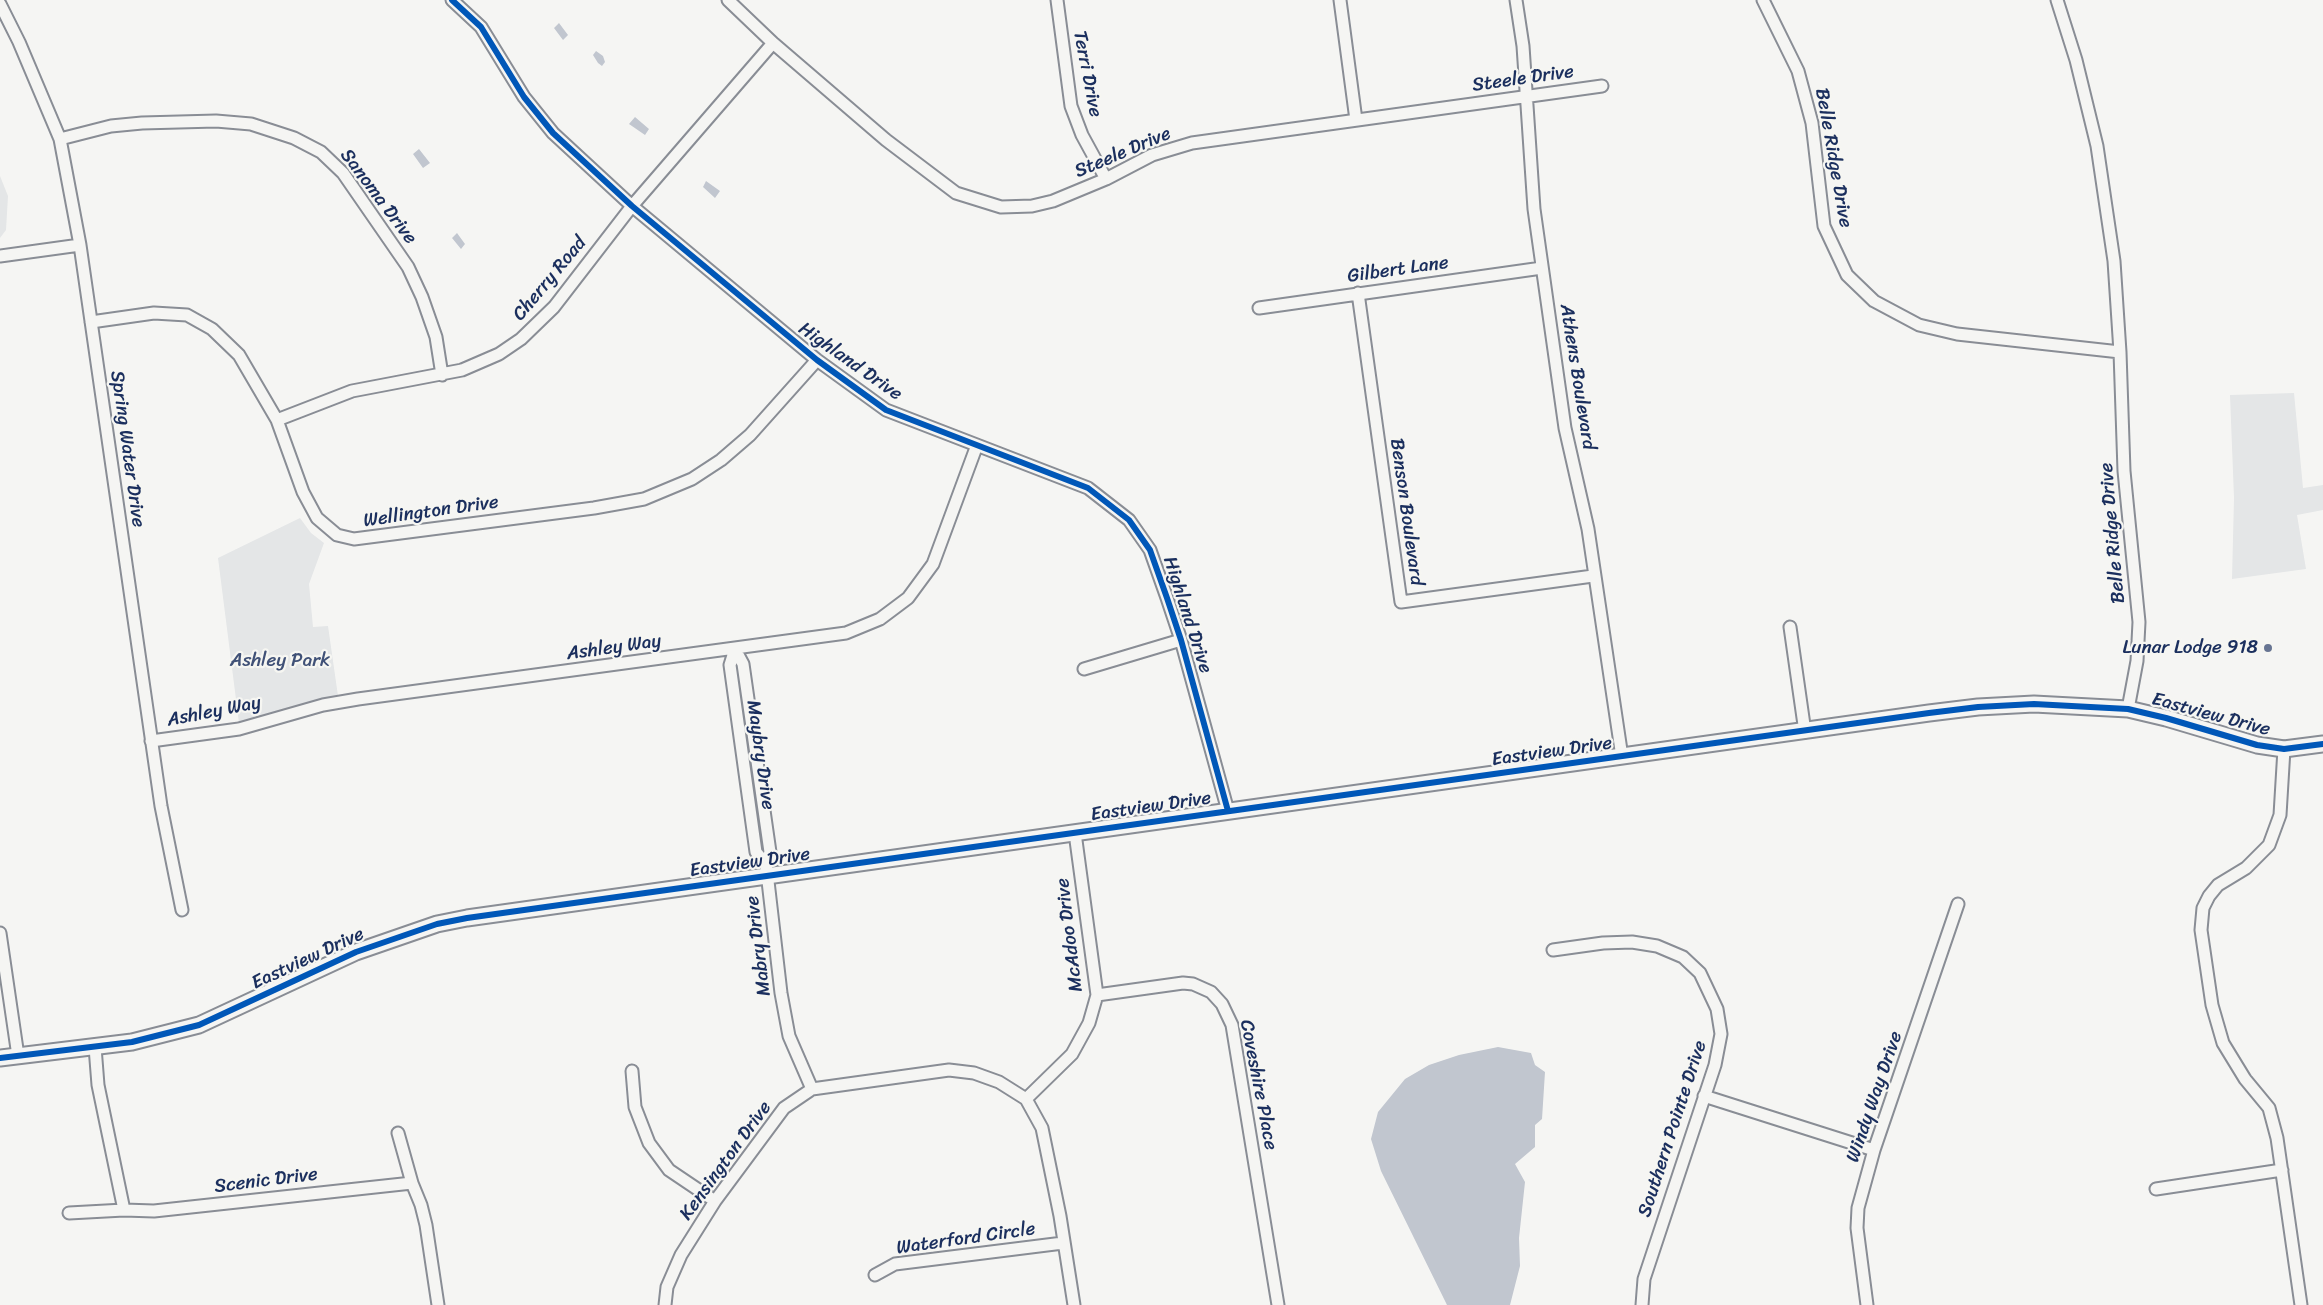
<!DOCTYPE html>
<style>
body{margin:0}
canvas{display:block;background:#f5f5f3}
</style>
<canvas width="2323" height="1305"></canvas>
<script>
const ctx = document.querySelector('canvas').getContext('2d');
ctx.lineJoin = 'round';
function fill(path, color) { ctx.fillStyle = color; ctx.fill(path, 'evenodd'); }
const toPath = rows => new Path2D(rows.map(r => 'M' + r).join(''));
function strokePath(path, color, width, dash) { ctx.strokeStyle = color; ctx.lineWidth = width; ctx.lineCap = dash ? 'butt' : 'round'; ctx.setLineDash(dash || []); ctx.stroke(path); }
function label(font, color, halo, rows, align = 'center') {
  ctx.font = font + ' Sriracha,sans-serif'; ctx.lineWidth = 4.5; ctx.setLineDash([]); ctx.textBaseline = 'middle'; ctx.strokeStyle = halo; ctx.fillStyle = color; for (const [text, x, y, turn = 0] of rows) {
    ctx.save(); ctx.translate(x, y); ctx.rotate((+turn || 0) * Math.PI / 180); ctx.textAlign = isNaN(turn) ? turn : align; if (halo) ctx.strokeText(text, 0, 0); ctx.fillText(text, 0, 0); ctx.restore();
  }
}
fill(toPath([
 [0,176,8,196,6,230,0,238],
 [2294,393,2303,488,2323,485,2323,510,2297,515,2306,569,2232,579,2234,498,2230,395],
 [300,518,311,533,324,543,309,584,313,627,328,626,338,696,239,723,218,558]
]), '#e4e6e7');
fill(toPath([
 [559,23,568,35,563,40,554,28],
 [596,51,603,56,605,62,602,66,598,63,593,55],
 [635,117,649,129,645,135,629,124],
 [419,149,430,163,423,168,413,154],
 [706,181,720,191,715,198,703,187],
 [457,233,465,244,461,249,452,238],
 [1498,1047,1531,1053,1535,1065,1545,1072,1542,1119,1535,1125,1535,1147,1515,1164,1525,1182,1519,1238,1520,1266,1510,1305,1447,1305,1381,1171,1371,1139,1378,1112,1405,1079,1429,1065,1459,1055]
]), '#c1c6cf');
const street = toPath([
 [452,0,481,27,524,97,553,133,632,206,817,360,886,410,1088,488,1129,520,1150,550,1167,598,1181,640,1228,811],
 [728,0,773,43,886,140,956,193,1001,207,1032,206,1053,201,1106,179,1152,155,1192,143,1602,86],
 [1057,0,1071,106,1082,135,1106,179],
 [1340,0,1356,120],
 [1516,0,1523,46,1534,209,1565,428,1588,529,1622,757],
 [1763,0,1798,71,1812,123,1824,226,1847,275,1874,301,1919,325,1957,334,2120,352],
 [2057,0,2076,60,2097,146,2114,261,2120,352,2124,471,2139,622,2137,661,2128,709],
 [0,4,19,42,60,139,80,245,161,806,182,910],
 [60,139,111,126,142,123,216,121,251,124,294,138,321,152,343,173,408,267,422,297,436,337,442,375],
 [0,256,80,245],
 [1358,293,1401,602,1593,576],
 [1259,308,1542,268],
 [91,322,154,313,187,315,212,329,239,355,277,420,303,492,317,518,337,535,354,539,594,508,644,499,692,479,721,460,750,435,817,360],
 [277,420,352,391,462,370,499,354,521,339,554,307,632,206,773,43],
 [1790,627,1805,732],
 [735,649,743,664,770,852,766,864,781,993,789,1036,812,1089],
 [735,649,730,665,756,852,766,864],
 [1084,669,1181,640],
 [151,741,239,729,323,705,358,699,846,633,880,619,908,598,933,564,977,445],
 [2284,749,2280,815,2269,845,2246,868,2218,885,2209,896,2203,908,2201,930,2212,1005,2223,1043,2245,1079,2269,1108,2277,1138,2301,1305],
 [0,933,18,1056],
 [1553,950,1603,943,1632,942,1657,946,1683,957,1700,973,1717,1009,1721,1034,1715,1065,1644,1279,1642,1305],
 [1097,995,1183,983,1193,984,1211,992,1222,1004,1232,1025,1278,1305],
 [95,1047,98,1085,124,1210],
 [632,1071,635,1107,649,1143,669,1170,715,1201],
 [1704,1096,1874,1150],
 [1026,1099,1072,1054,1089,1023,1097,995,1075,833],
 [412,1183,421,1205,426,1225,438,1305],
 [2156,1189,2282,1170],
 [69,1213,124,1210,154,1211,412,1183,398,1133],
 [875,1275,895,1264,1063,1243],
 [665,1305,667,1287,681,1255,715,1201,784,1108,812,1089,949,1070,974,1073,999,1082,1026,1099,1042,1128,1060,1216,1074,1305],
 [1867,1305,1857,1228,1858,1208,1874,1150,1958,904]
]);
const secondary = toPath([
 [0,1058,132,1042,199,1025,356,952,437,924,467,918,1929,713,1978,707,2034,704,2128,709,2166,718,2257,745,2284,749,2323,744]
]);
strokePath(street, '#898d95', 15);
strokePath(secondary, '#898d95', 19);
strokePath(street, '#f5f5f3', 11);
strokePath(secondary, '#f5f5f3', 15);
strokePath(toPath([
 [452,0,481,27,524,97,553,133,632,206,817,360,886,410,1088,488,1129,520,1150,550,1167,598,1181,640,1228,811],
 [0,1058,132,1042,199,1025,356,952,437,924,467,918,1929,713,1978,707,2034,704,2128,709,2166,718,2257,745,2284,749,2323,744]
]), '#0057b8', 6);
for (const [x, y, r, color] of [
 [2268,648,5,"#677492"]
]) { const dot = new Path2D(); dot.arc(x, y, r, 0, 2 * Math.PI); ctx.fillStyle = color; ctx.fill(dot); strokePath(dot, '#f6f6f2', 2); }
label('19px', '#1b2f5e', '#f6f6f2', [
 ["Terri Drive",1087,74,79],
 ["Steele Drive",1523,79,-8],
 ["Steele Drive",1123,153,-23],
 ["Belle Ridge Drive",1833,158,80],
 ["Sanoma Drive",378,197,53],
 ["Gilbert Lane",1398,270,-8],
 ["Cherry Road",550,279,-50],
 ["Highland Drive",850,362,35],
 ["Athens Boulevard",1577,377,81],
 ["Spring Water Drive",127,449,82],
 ["Wellington Drive",431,512,-8],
 ["Benson Boulevard",1406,512,82],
 ["Belle Ridge Drive",2113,533,-95],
 ["Highland Drive",1187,615,72],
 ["Ashley Way",614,648,-8],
 ["Ashley Way",214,712,-11],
 ["Eastview Drive",2211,715,15],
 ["Eastview Drive",1552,752,-8],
 ["Maybry Drive",760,755,82],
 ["Eastview Drive",1151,807,-8],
 ["Eastview Drive",750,863,-8],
 ["McAdoo Drive",1070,935,-97],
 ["Mabry Drive",759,946,-97],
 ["Eastview Drive",308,959,-25],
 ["Coveshire Place",1258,1085,79],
 ["Windy Way Drive",1875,1097,-71],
 ["Southern Pointe Drive",1673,1129,-72],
 ["Kensington Drive",726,1161,-54],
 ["Scenic Drive",266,1181,-7],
 ["Waterford Circle",966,1239,-8]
]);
label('19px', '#1b2f5e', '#f6f6f2', [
 ["Lunar Lodge 918",2258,648]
], 'right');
label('19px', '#405177', '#f6f6f2', [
 ["Ashley Park",280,661]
]);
</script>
